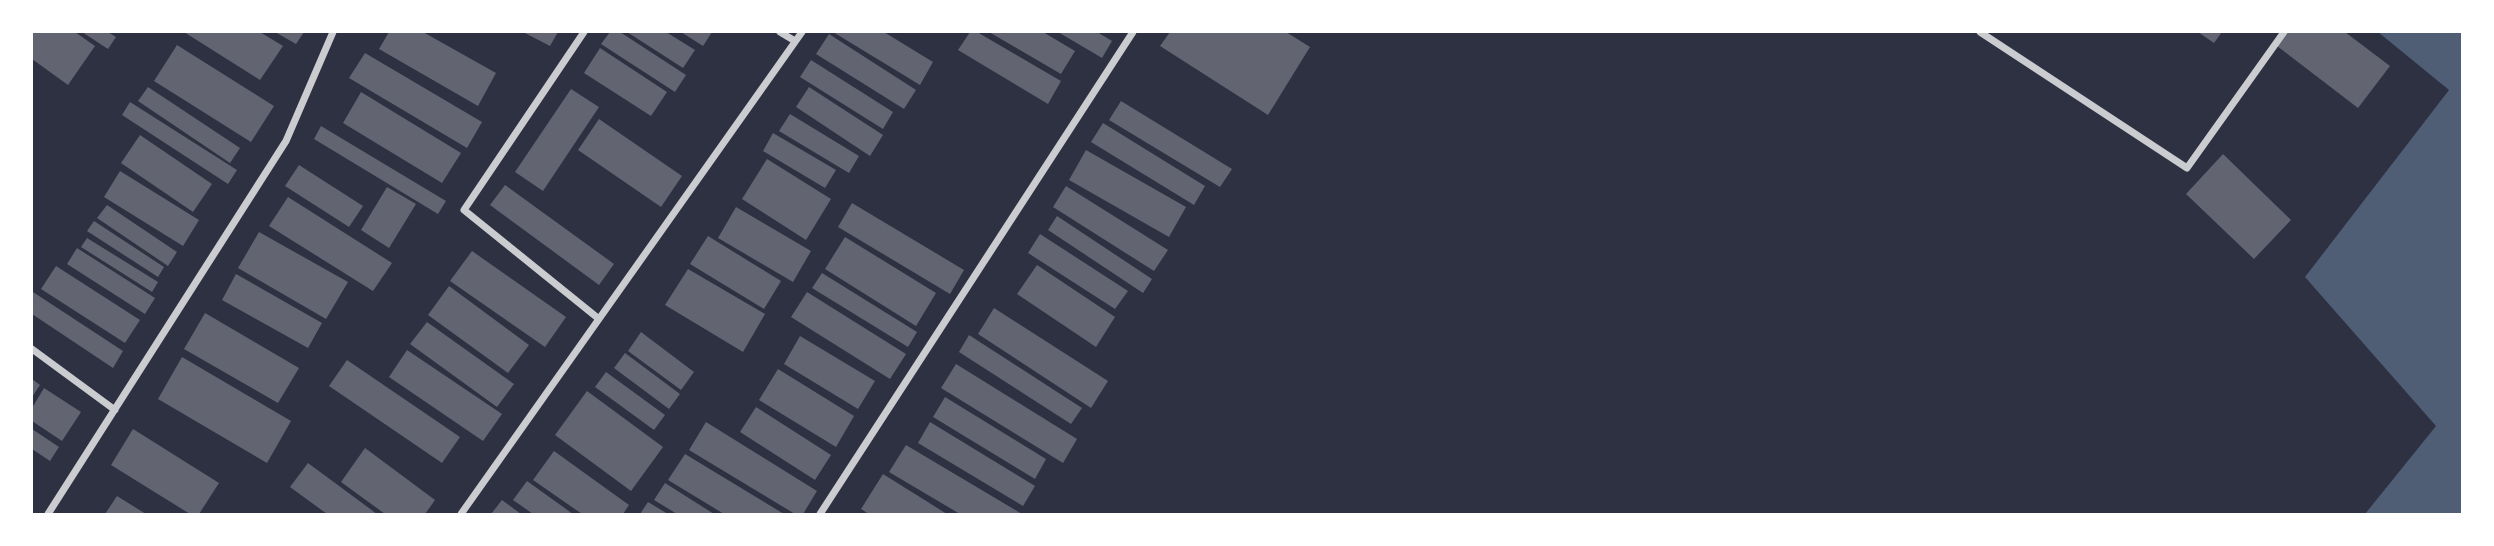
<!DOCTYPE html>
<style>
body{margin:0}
#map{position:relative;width:2494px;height:546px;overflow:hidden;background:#2d3142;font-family:Ubuntu,sans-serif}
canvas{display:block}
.frame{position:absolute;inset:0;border:33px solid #fff;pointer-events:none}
</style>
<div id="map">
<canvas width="2494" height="546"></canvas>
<div class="frame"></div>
</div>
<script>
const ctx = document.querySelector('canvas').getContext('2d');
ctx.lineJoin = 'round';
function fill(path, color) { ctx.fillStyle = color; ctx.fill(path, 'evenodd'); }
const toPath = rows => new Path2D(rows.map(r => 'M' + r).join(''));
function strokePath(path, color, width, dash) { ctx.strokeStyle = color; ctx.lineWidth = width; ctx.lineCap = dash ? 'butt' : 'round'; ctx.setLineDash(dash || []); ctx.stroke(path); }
fill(toPath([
 [2378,32,2462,32,2462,514,2365,514,2436,426,2305,277,2449,90]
]), '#4f5d75');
fill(toPath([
 [32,32,75,32,95,46,68,85,32,59],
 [82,32,108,32,116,37,108,49],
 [184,32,260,32,283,46,260,80],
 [275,32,304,32,296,44],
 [389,32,423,32,496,73,478,106,379,49],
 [523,32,558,32,550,46],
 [610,32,620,32,686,75,675,92,601,44],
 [627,32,666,32,695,50,683,68],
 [681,32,712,32,703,46],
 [833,32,884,32,933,62,920,85],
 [970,32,977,32,1061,81,1048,104,958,50],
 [989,32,1043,32,1075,51,1061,74],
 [1058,32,1097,32,1112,41,1102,58],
 [1170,32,1286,32,1310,47,1268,115,1160,46],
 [2198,32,2222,32,2214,43],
 [2288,32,2345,32,2390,66,2358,108,2277,46],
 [829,34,916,90,904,109,816,54],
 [177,45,274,106,251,142,154,81],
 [600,48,667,92,651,116,584,73],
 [365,53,482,122,467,148,349,78],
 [811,60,893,112,883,129,800,77],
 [148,87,240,148,230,163,138,101],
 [809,87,883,135,870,156,796,107],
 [571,89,599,107,543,191,515,172],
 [361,92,461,153,442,183,343,123],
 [1121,101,1232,169,1220,187,1109,120],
 [130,102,237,170,228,184,122,115],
 [790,114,859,156,849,173,779,131],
 [599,119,682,176,661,207,578,150],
 [1103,123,1205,186,1194,205,1091,142],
 [321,126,446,201,438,214,314,139],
 [773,133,836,170,825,188,763,151],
 [140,135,212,184,193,212,121,163],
 [1086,150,1186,207,1169,237,1069,180],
 [2223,154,2291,220,2254,259,2186,194],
 [767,159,831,199,806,240,742,199],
 [299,165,363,206,349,227,285,186],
 [120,171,199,220,183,246,104,197],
 [505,185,614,264,599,285,490,205],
 [1066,186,1168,250,1154,271,1053,207],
 [387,187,416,204,389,248,361,230],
 [288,197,392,263,373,291,269,226],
 [852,203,964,270,950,294,838,227],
 [107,205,177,252,168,266,97,218],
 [736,207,811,251,793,282,718,238],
 [1057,216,1152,279,1143,293,1048,230],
 [94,221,164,267,158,277,87,231],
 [259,232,348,282,326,319,238,268],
 [1040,234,1128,291,1115,309,1028,253],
 [708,236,781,281,764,309,690,264],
 [845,237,936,293,916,326,825,269],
 [87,238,158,282,152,292,81,247],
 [77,248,155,298,145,314,67,264],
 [472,251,566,317,545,347,450,281],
 [1037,265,1115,317,1096,347,1017,294],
 [56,266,140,320,125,343,41,289],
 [688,269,765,314,743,352,665,305],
 [822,273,917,332,908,347,812,288],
 [236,274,322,323,308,348,222,300],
 [449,286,529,345,508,373,428,315],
 [33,292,123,351,113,368,32,314],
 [807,292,906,354,890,379,791,317],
 [994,308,1108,381,1091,408,978,334],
 [205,313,299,368,278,403,184,349],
 [427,322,514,384,497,407,410,344],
 [641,332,694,372,681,390,628,351],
 [969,335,1082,408,1071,424,959,352],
 [800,336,875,381,858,409,784,364],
 [407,350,502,414,483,441,389,377],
 [625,353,680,394,669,409,614,368],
 [182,357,291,421,267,463,158,399],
 [347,360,460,437,442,463,329,386],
 [956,364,1077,439,1063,463,941,388],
 [778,369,854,416,836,447,759,400],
 [606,372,665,415,654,430,595,387],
 [32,379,40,385,32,397],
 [44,388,81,412,62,441,32,421,32,408],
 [587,391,663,447,631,491,555,435],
 [945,397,1046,459,1035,479,933,417],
 [756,407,831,455,815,480,740,432],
 [706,422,817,491,803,514,795,514,689,450],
 [930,422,1035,486,1023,506,918,443],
 [32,429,59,447,50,461,32,449],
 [133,429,219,483,199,514,190,514,111,465],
 [906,445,1022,514,960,514,889,472],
 [365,448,435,500,425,514,385,514,341,482],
 [554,451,629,505,623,514,582,514,533,480],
 [685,454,784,514,724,514,668,480],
 [308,463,377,514,327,514,290,487],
 [883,474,947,514,869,514,861,509],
 [527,481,573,514,533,514,513,500],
 [665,483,714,514,677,514,654,500],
 [117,496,146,514,105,514],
 [502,500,521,514,491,514],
 [648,502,668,514,640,514]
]), '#626471');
strokePath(toPath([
 [584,32,464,210,599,319],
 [780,32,795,41],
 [1980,32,2187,168,2284,32],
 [32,349,115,410],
 [48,514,286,141,333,32],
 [461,514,802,32],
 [820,514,1133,32]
]), '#caccd0', 7);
</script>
